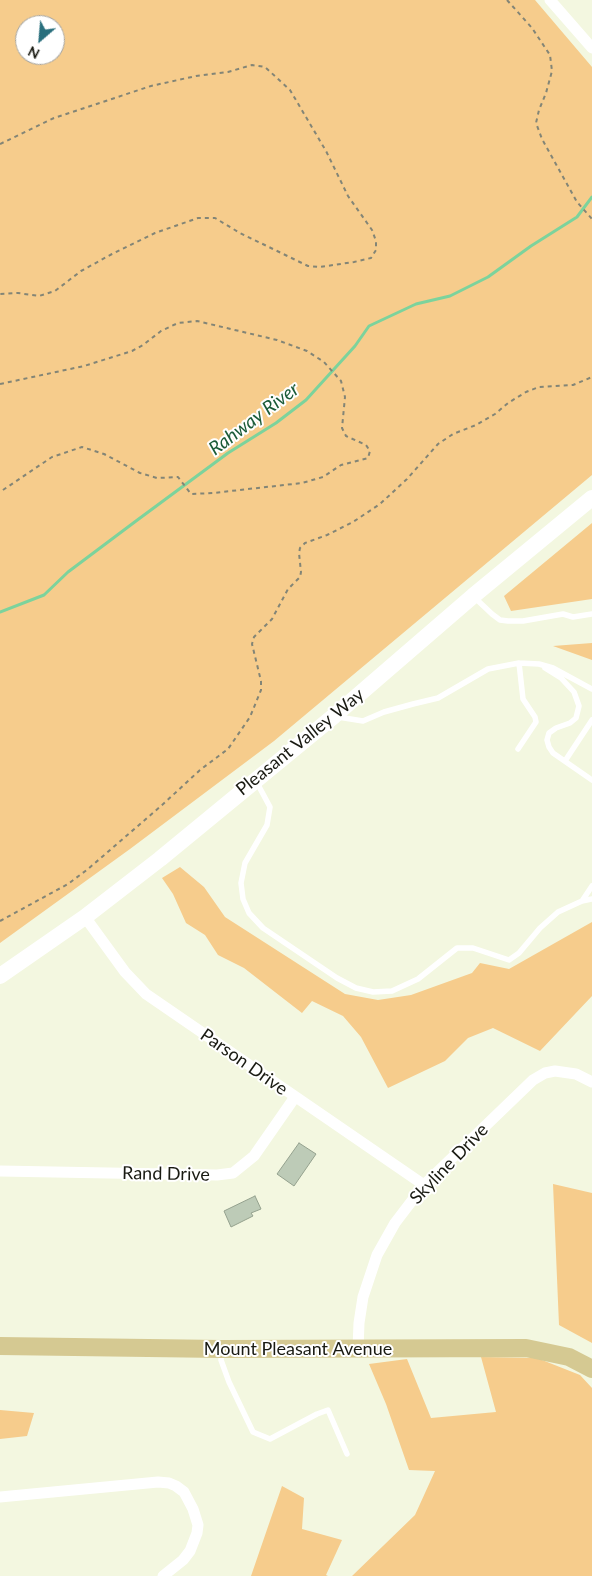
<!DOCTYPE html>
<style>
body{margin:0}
#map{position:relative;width:592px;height:1576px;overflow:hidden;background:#f3f7e0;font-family:Lato,sans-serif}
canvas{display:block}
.north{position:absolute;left:15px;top:15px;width:50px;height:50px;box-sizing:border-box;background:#fff;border:1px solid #a3a3a0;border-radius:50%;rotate:207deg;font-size:14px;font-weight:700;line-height:20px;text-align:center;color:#191a12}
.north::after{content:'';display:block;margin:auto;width:18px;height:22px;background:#296f7d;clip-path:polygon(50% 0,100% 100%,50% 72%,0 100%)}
</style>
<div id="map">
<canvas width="592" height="1576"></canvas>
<div class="north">N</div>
</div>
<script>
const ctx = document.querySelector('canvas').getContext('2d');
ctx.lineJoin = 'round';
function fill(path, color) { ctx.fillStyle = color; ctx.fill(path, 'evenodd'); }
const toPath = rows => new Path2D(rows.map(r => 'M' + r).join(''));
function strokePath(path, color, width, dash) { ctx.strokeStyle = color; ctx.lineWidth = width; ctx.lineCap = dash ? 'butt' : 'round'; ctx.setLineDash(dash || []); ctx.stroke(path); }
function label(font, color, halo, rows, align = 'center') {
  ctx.font = font + ' Lato,sans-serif'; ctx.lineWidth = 4; ctx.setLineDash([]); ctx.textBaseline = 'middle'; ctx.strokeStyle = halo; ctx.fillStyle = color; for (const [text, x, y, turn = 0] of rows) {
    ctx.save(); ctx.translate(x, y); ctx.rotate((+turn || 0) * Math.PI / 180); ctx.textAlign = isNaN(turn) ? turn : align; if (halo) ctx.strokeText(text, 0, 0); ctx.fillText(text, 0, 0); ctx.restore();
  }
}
fill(toPath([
 [0,0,535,0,592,67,592,475,274,741,130,849,0,943],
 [25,25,55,25,55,55,25,55],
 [592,523,592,599,511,611,504,596],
 [592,643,592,660,553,646],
 [180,867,204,887,225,917,345,994,378,1000,411,995,472,973,480,963,509,969,592,922,592,996,540,1051,493,1028,468,1038,445,1061,388,1088,361,1037,343,1016,312,1001,302,1013,244,968,218,955,205,935,186,923,173,894,162,878],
 [553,1184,592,1193,592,1343,559,1325],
 [481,1357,537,1358,580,1375,592,1388,592,1576,352,1576,415,1515,435,1471,409,1470,386,1404,369,1364,407,1359,431,1418,496,1412],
 [0,1410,34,1413,27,1436,0,1439],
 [282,1486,304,1498,302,1529,342,1540,326,1575,328,1576,251,1576]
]), '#f6cc8c');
strokePath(toPath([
 [0,612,44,595,68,572,136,521,228,453,276,423,306,400,355,346,369,326,416,304,450,296,488,277,531,246,577,217,592,197]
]), '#7cd39c', 3);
const building = toPath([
 [299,1143,316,1154,294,1186,277,1174,299,1143],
 [255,1196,261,1209,251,1213,253,1216,231,1227,224,1211,255,1196]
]);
fill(building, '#bdcbb7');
strokePath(building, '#94a18e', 1);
strokePath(toPath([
 [507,0,532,28,550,55,552,71,546,93,539,110,536,123,542,139,577,202,592,219],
 [0,144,54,118,151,86,196,76,228,72,252,65,265,67,290,90,326,151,348,196,372,230,376,241,376,250,371,258,354,262,320,267,308,266,240,233,215,218,198,218,155,233,112,254,81,271,55,291,39,296,18,293,0,294],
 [0,384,84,366,132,351,143,345,161,331,178,323,197,321,277,340,307,351,324,362,341,381,345,397,342,428,346,436,366,445,370,451,368,458,341,465,323,477,302,483,213,493,191,494,178,477,157,478,140,473,104,454,82,447,52,457,0,492],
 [0,921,68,884,88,869,161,806,200,770,228,749,250,717,261,690,261,681,252,644,254,637,272,619,288,589,300,577,301,572,299,553,300,548,305,543,327,535,353,522,380,504,407,479,438,444,453,434,476,425,495,414,508,403,526,392,539,387,573,385,592,377]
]), '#838576', 2, [4, 4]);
strokePath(toPath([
 [474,597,492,614,500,620,508,621,523,621,563,614,573,617,592,614],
 [545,668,561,678,574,692,579,706,576,718,570,723,556,728,549,733,547,740,549,747,553,753,592,780],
 [338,717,363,721,384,712,413,704,438,698,488,669,519,663,539,664,553,668,592,689],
 [518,749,536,722,535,717,523,699,519,663],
 [565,761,592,720],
 [256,781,270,807,267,825,245,863,241,883,243,899,249,913,263,928,337,978,356,988,373,992,392,991,418,979,457,948,473,948,509,960,519,953,540,928,558,912,582,901,592,899],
 [582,901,592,886],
 [222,1351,221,1360,229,1382,253,1432,270,1439,317,1414,328,1410,347,1454]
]), '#fff', 5.5);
strokePath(toPath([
 [550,0,592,48],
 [85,917,125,972,146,994,424,1185],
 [0,1171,217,1175,233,1173,254,1156,295,1097],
 [358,1349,359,1323,363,1297,377,1255,395,1223,424,1185,533,1080,545,1073,555,1071,576,1074,592,1082],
 [0,1497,158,1482,169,1483,176,1486,184,1492,193,1509,198,1525,197,1533,190,1551,183,1560,163,1576]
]), '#fff', 11);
strokePath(toPath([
 [0,976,85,917,160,859,334,716,473,596,592,498]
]), '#fff', 16);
strokePath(toPath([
 [0,1346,222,1349,526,1348,569,1357,592,1369]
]), '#d5c992', 18);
label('18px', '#191a12', '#fff', [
 ["Pleasant Valley Way",300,742,-39],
 ["Parson Drive",244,1062,35],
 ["Skyline Drive",449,1164,-46],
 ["Rand Drive",166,1174,1],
 ["Mount Pleasant Avenue",298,1349]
]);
label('italic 19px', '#1b5b38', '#fff', [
 ["Rahway River",254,419,-37]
]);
</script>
